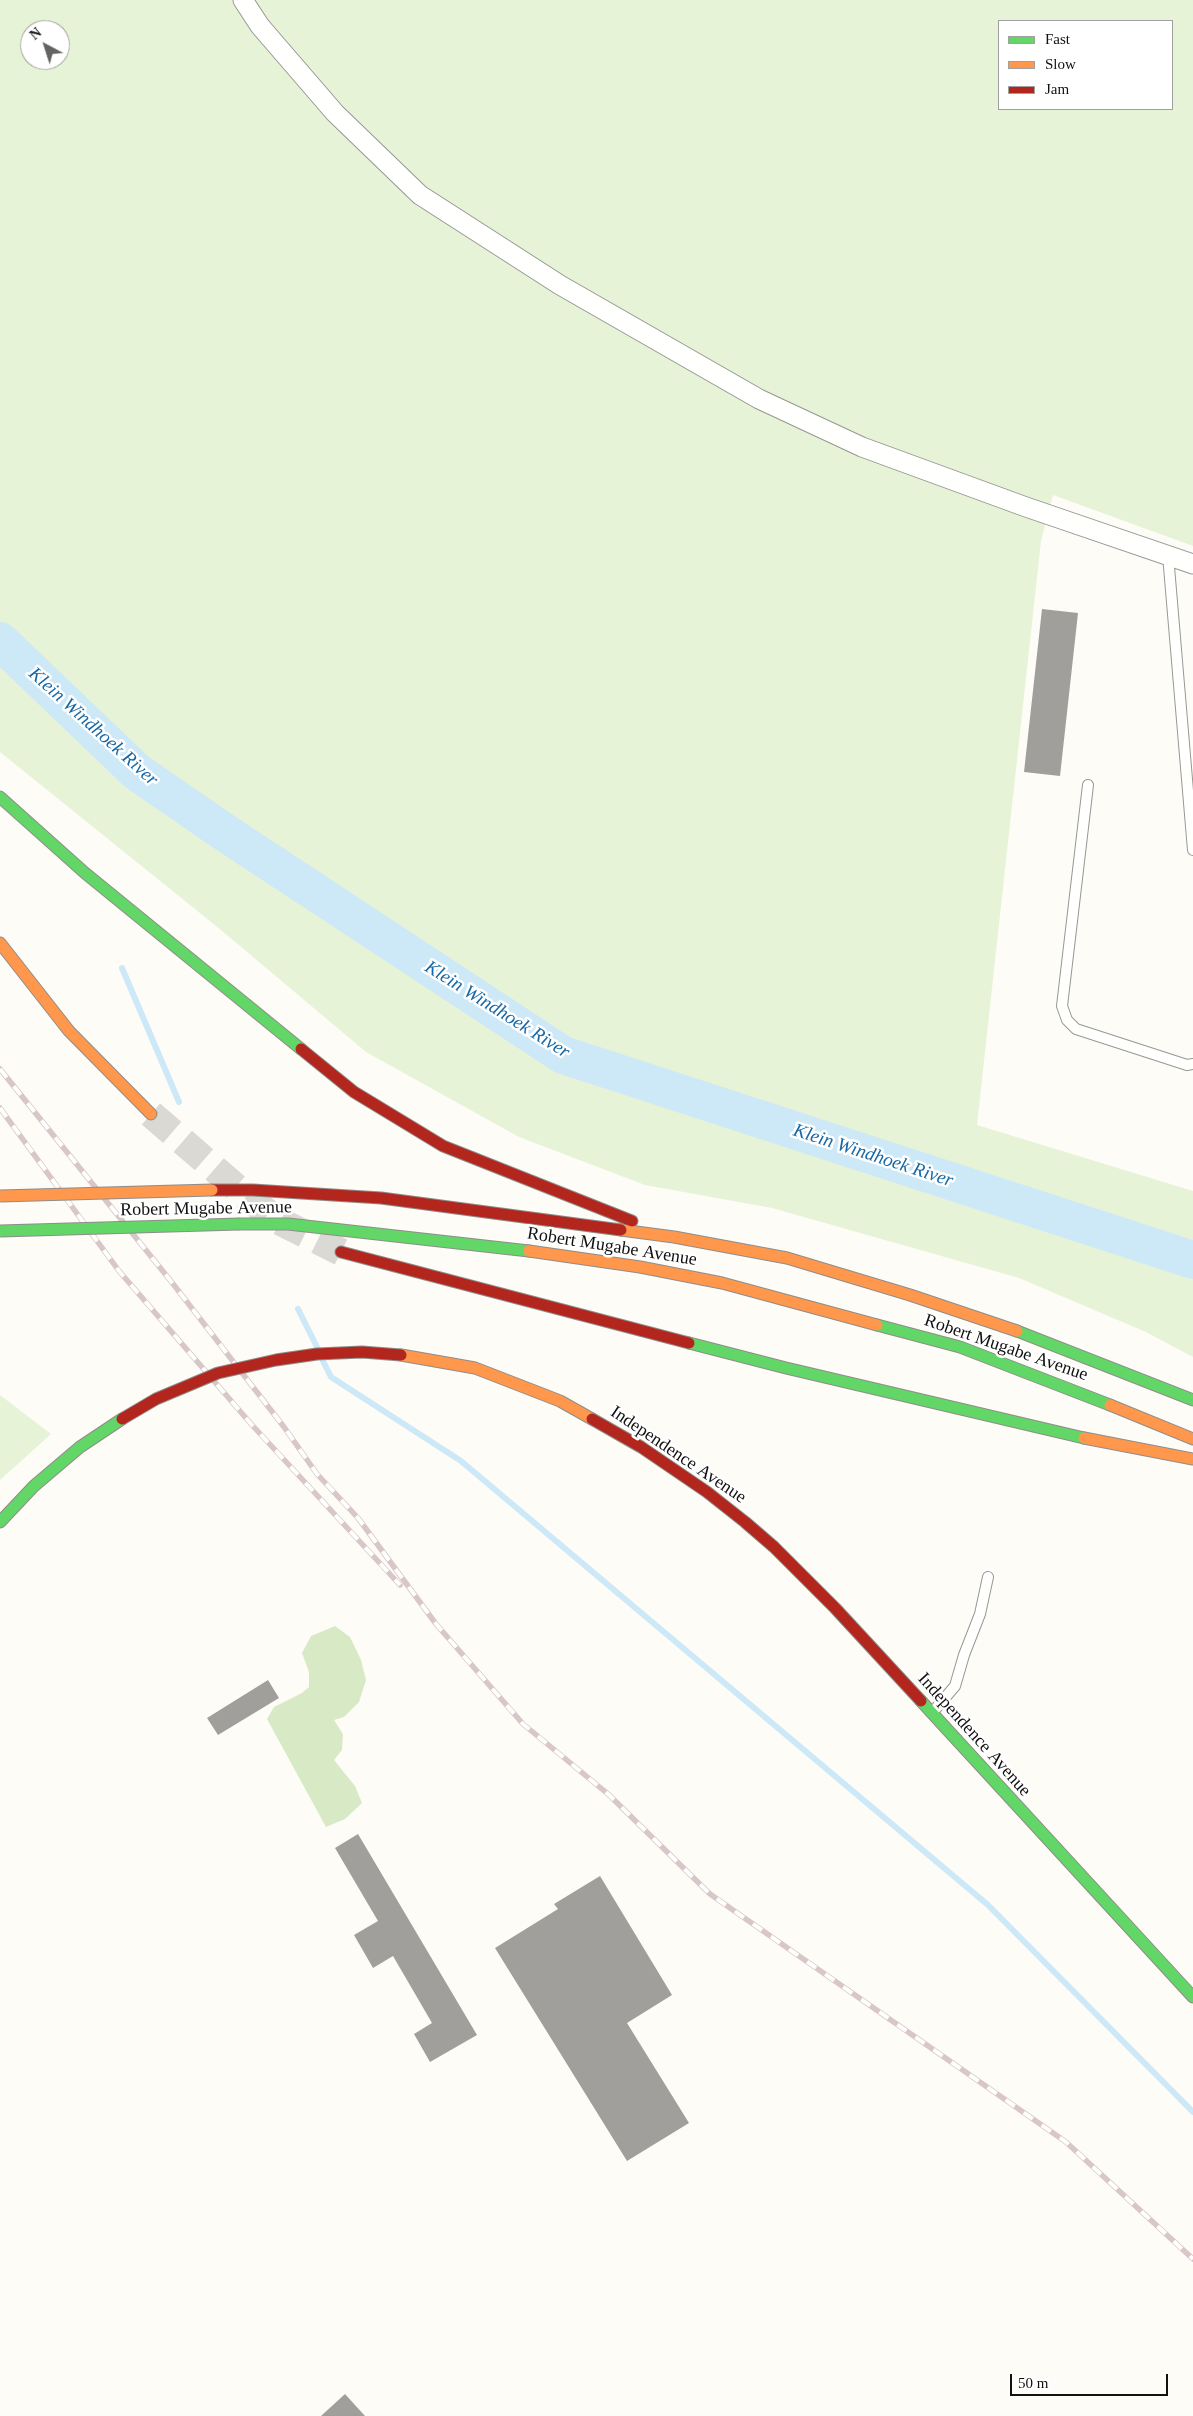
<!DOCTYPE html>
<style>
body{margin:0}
#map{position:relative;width:1193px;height:2416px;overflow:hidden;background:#fdfcf7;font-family:"Times New Roman",serif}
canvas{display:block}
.legend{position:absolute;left:998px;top:20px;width:175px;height:90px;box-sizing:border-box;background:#fff;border:1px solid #a0a0a0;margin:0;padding:6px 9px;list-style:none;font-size:15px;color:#111}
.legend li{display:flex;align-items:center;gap:10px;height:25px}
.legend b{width:25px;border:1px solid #a0a0a0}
.north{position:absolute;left:20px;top:20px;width:50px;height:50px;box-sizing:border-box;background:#fff;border:1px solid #a0a0a0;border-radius:50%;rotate:320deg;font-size:14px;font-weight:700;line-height:20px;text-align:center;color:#111}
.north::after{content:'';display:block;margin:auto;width:18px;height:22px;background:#646362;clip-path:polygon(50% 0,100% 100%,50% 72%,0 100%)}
.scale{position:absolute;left:1010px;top:2374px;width:158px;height:22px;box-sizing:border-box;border:2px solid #111;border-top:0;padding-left:6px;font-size:15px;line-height:18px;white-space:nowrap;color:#111;-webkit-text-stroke:4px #fff;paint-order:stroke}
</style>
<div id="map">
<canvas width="1193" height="2416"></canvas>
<ul class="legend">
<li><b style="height:6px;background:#63d668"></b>Fast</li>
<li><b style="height:6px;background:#ff974d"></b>Slow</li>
<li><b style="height:6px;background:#b3261e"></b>Jam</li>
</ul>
<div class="north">N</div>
<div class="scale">50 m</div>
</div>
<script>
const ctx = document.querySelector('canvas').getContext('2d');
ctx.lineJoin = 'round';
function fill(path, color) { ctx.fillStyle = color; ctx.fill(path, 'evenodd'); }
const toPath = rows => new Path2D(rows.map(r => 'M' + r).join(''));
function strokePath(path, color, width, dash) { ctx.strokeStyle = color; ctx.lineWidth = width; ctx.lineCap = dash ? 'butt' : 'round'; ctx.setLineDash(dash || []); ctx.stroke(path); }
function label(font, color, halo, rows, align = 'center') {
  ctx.font = font + ' "Times New Roman",serif'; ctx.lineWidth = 5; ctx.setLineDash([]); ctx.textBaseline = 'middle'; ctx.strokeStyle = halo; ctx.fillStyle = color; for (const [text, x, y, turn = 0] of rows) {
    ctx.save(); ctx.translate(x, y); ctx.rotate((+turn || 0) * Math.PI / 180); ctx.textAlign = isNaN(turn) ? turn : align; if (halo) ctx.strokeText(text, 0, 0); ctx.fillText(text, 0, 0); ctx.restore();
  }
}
fill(toPath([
 [0,0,1193,0,1193,546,1053,495,1041,541,977,1125,1193,1191,1193,1357,1146,1332,1019,1278,772,1208,645,1185,519,1137,366,1052,221,930,0,752],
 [999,21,1172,21,1172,109,999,109],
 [30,30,60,30,60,60,30,60],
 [0,1395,51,1434,0,1480]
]), '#e7f3d7');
fill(toPath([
 [335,1626,350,1637,361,1660,366,1680,359,1702,344,1717,334,1720,343,1734,342,1750,334,1760,355,1786,362,1803,345,1819,326,1827,267,1719,274,1707,302,1693,309,1687,309,1672,302,1653,311,1636]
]), '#d8eac5');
strokePath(toPath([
 [122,968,179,1102],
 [298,1309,317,1347],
 [323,1361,331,1377,461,1461,988,1905,1193,2112]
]), '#cde8f7', 6);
strokePath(toPath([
 [0,641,137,772,227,834,563,1055,1193,1260]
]), '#cde8f7', 38);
fill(toPath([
 [1042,609,1078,613,1060,776,1024,772],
 [268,1680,279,1698,218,1735,207,1718],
 [358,1834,477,2035,430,2062,414,2034,432,2023,393,1956,373,1968,354,1935,378,1921,335,1848],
 [600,1876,672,1995,627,2023,689,2123,627,2161,495,1948,558,1909,554,1904],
 [345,2394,365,2416,321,2416]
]), '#a19f9c');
strokePath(toPath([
 [151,1114,253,1202,279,1221,341,1252]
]), '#dad9d4', 28, [28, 14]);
const lane = toPath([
 [1168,555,1193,850],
 [1088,785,1062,1006,1067,1020,1076,1029,1187,1065,1193,1064],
 [932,1713,955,1686,964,1655,980,1614,988,1577]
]);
const street = toPath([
 [243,0,260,26,335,113,420,195,560,285,759,399,862,447,1026,507,1193,564]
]);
const fast = toPath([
 [0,797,85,873,301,1049],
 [239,1224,288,1224,529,1251],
 [877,1325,960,1347,1110,1405],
 [1017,1331,1193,1400],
 [689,1343,786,1368,1084,1438],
 [0,1522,34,1486,80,1447,122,1419],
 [921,1701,1193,1997]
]);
const slow = toPath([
 [0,943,69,1031,151,1114],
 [621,1230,674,1237,787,1258,910,1295,1017,1331],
 [529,1251,640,1267,722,1283,877,1325],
 [401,1355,475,1368,560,1401,592,1419],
 [1110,1405,1193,1439],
 [1084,1438,1193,1459]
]);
const jam = toPath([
 [301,1049,354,1092,443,1146,632,1221],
 [212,1190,253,1190,381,1198,621,1230],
 [341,1252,689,1343],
 [592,1419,641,1447,707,1492,745,1522,774,1547,835,1608,921,1701]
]);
strokePath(lane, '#979795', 12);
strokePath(street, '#979795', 21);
strokePath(fast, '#8e8d8b', 13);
strokePath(slow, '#8e8d8b', 13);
strokePath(jam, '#8e8d8b', 13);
strokePath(lane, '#fffffe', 10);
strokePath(street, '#fffffe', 19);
strokePath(fast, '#63d668', 11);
strokePath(slow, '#ff974d', 11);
strokePath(jam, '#b3261e', 11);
const rail = toPath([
 [0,1069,170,1280,284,1427,317,1474,358,1518,436,1624,523,1724,608,1794,710,1894,1066,2142,1193,2259],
 [0,1108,119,1271,252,1425,400,1585]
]);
strokePath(rail, '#d9c6c7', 5.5);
strokePath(rail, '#fff', 4, [11]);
const fastBridge = toPath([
 [0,1231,239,1224]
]);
const slowBridge = toPath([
 [0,1196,212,1190]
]);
const jamBridge = toPath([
 [122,1419,156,1399,218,1373,276,1360,317,1354,362,1352,401,1355]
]);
strokePath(fastBridge, '#8e8d8b', 13, []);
strokePath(slowBridge, '#8e8d8b', 13, []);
strokePath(jamBridge, '#8e8d8b', 13, []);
strokePath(fastBridge, '#63d668', 11);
strokePath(slowBridge, '#ff974d', 11);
strokePath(jamBridge, '#b3261e', 11);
label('18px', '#111', '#fff', [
 ["Robert Mugabe Avenue",206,1209,-1],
 ["Robert Mugabe Avenue",612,1247,9],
 ["Robert Mugabe Avenue",1006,1348,19],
 ["Independence Avenue",678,1455,34],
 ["Independence Avenue",974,1735,48]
]);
label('italic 19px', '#1768a6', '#fff', [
 ["Klein Windhoek River",93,727,42],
 ["Klein Windhoek River",497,1010,32],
 ["Klein Windhoek River",873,1156,18]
]);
</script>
